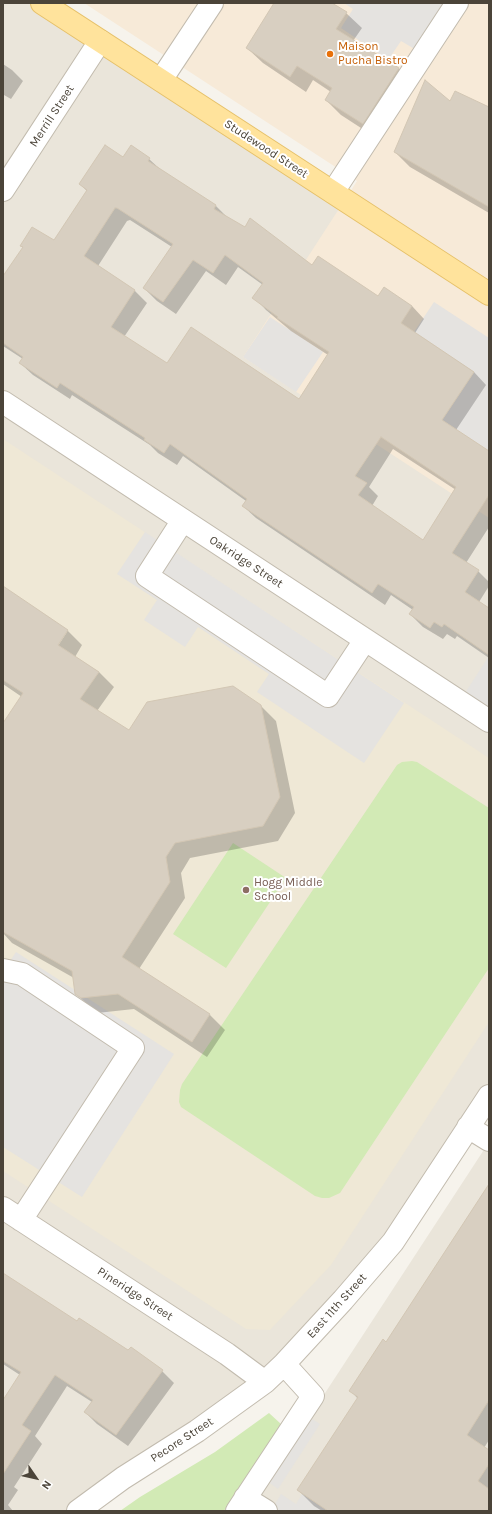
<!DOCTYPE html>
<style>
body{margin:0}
#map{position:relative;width:492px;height:1514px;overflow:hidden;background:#f6f3ec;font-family:Karla,sans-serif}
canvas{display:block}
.frame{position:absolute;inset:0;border:4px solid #4b4439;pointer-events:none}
.north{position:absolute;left:16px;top:1458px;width:40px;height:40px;-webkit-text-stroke:3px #fff;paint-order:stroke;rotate:124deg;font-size:11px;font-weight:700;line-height:16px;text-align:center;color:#4b4439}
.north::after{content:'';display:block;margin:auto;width:14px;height:18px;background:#4b4439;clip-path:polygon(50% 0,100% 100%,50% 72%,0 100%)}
</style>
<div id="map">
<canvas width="492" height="1514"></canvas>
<div class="frame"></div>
<div class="north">N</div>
</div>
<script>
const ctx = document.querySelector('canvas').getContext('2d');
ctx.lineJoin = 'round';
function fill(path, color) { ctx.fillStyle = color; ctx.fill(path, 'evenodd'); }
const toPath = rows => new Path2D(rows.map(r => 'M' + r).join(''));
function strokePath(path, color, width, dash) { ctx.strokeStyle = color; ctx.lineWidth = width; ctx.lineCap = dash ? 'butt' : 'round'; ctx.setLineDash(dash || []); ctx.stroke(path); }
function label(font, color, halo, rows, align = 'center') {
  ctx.font = font + ' Karla,sans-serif'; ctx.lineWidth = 4; ctx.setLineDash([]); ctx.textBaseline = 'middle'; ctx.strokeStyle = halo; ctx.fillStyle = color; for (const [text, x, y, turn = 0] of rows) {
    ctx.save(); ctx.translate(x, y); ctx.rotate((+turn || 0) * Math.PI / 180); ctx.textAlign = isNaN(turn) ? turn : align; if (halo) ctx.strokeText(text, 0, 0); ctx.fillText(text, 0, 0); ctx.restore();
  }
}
fill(toPath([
 [3,3,42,3,489,294,489,1094,393,1242,265,1382,85,1511,3,1511],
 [489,1142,489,1511,248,1511]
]), '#eae5da');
fill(toPath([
 [84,3,489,3,489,518,243,357,357,181]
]), '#f7ead8');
fill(toPath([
 [3,439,489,758,489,1022,331,1265,270,1330,246,1329,3,1171]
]), '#efe8d6');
fill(toPath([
 [412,761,417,762,489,808,489,968,340,1193,329,1198,322,1198,315,1196,181,1107,179,1102,180,1090,182,1084,397,765,402,762],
 [233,843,286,878,226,968,173,934],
 [269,1413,281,1424,224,1511,120,1511,140,1497,215,1452]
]), '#d2eab5');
fill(toPath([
 [344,3,450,3,418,51,401,41,388,60,341,28,353,9],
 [434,302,489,338,489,451,442,420,474,372,414,332],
 [270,317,323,352,296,392,243,357],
 [145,532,404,703,364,763,257,692,269,674,198,627,185,647,144,620,157,600,117,574],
 [489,656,489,709,465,693],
 [16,952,174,1054,82,1197,3,1147,3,972],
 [309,1417,320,1424,278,1489,267,1481],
 [281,1494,296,1504,302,1494,328,1511,271,1511]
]), '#e5e3e0');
fill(toPath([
 [275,3,330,3,346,13,362,28,353,41,399,69,414,84,378,139,341,115,326,100,331,92,313,80,306,92,263,63,247,48],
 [3,64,12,70,23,81,11,99,4,95,3,95],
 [450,103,489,108,489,213,410,167,395,152],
 [124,158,149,159,161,170,216,206,228,218,312,266,378,297,384,289,412,306,424,319,415,333,474,372,486,385,456,430,489,452,489,527,466,563,478,571,489,582,489,586,479,602,489,610,489,658,457,636,455,639,447,634,443,639,423,627,410,614,413,610,391,595,385,605,256,518,243,506,246,501,183,456,177,465,158,453,150,445,72,395,70,399,33,375,20,363,23,359,3,346,3,278,24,248,21,246,54,241,87,191,80,184],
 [130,220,172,247,144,288,157,301,176,314,206,271,226,285,238,267,263,285,254,297,266,310,291,331,328,355,299,400,167,365,124,337,147,303,135,291,98,266,127,221],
 [393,449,456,490,423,541,372,506,378,496,369,487],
 [3,587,67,630,82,645,75,657,99,672,114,687,97,711,129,732,261,706,276,721,295,813,278,841,190,858,181,873,185,898,139,969,210,1015,225,1030,207,1057,134,1009,97,1013,76,994,74,978,12,943,3,933,3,724,22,697,3,684],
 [65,632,67,632,56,649,55,648],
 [489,1193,489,1440,484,1448,489,1451,489,1511,322,1511,314,1506,298,1490,358,1399,351,1391,387,1343],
 [3,1274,77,1323,129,1351,131,1348,162,1371,174,1383,128,1446,97,1424,85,1412,92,1402,67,1386,35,1436,42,1444,14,1487,18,1490,8,1505,13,1511,3,1511,3,1402,20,1375,3,1364]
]), '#0003');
const building = toPath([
 [274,3,332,3,347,12,336,29,399,68,363,124,325,100,332,88,297,66,290,77,246,48,274,3],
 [425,80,450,101,455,91,489,107,489,207,394,152,425,80],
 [105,145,123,157,131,145,150,158,148,161,216,205,214,209,245,227,250,218,312,265,318,256,378,296,384,287,412,306,401,323,474,372,442,420,489,451,489,495,452,553,479,570,465,592,489,608,489,655,444,624,442,627,434,622,430,628,409,614,414,607,378,584,372,593,242,506,247,499,170,444,164,453,144,440,145,438,60,383,57,388,19,363,23,357,3,343,3,276,23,247,20,246,32,227,54,240,87,190,79,184,105,145],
 [115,208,117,208,173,244,143,288,163,302,193,260,213,273,225,255,263,283,252,298,278,317,277,318,329,352,299,399,191,327,167,363,111,327,135,290,84,256,115,208],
 [381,437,456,487,423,540,358,495,367,483,355,476,381,437],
 [3,586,68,630,58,645,99,672,80,699,129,730,147,702,233,686,261,705,280,797,263,826,175,843,166,857,170,882,122,957,210,1014,192,1042,118,994,81,998,75,994,72,971,3,932,3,723,23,693,3,680,3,586],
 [489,1184,489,1400,467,1435,489,1450,489,1464,478,1481,489,1489,489,1511,328,1511,297,1490,358,1397,349,1391,383,1339,386,1342,489,1184],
 [3,1273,77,1321,79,1318,128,1350,131,1347,163,1370,116,1435,84,1412,93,1400,55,1375,22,1425,31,1431,3,1474,3,1400,21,1372,3,1361,3,1273]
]);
fill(building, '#d8cfc1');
strokePath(building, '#d3c7b4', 1);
const minor = toPath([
 [161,80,212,3],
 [3,190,100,41],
 [333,192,457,3],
 [3,402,489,721],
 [183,520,147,576,328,696,365,640],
 [3,970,22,974,133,1048,21,1220],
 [468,1127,489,1140],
 [3,1208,227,1354,265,1382],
 [245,1498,266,1511],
 [78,1511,123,1478,197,1431,265,1382,284,1364,343,1300,393,1242,489,1096],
 [237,1511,313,1396,284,1364]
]);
const major = toPath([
 [42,3,489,294]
]);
strokePath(minor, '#c2bbae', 24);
strokePath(major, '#e6c16a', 24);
strokePath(minor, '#fff', 22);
strokePath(major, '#ffe39c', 22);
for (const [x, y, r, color] of [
 [330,54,4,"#e8710a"],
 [246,890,4,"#8d6e63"]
]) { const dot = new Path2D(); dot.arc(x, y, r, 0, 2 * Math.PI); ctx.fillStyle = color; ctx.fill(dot); strokePath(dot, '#fff', 1.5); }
label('12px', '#c56008', '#fff', [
 ["Maison",338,47],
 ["Pucha Bistro",338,61]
], 'left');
label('12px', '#4b4439', '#fff', [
 ["Merrill Street",52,116,-57],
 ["Studewood Street",266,149,33],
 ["Oakridge Street",246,562,33],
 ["Pineridge Street",135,1294,33],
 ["East 11th Street",337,1306,-48],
 ["Pecore Street",182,1440,-33]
]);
label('12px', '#785e54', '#fff', [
 ["Hogg Middle",254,883],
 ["School",254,897]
], 'left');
</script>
